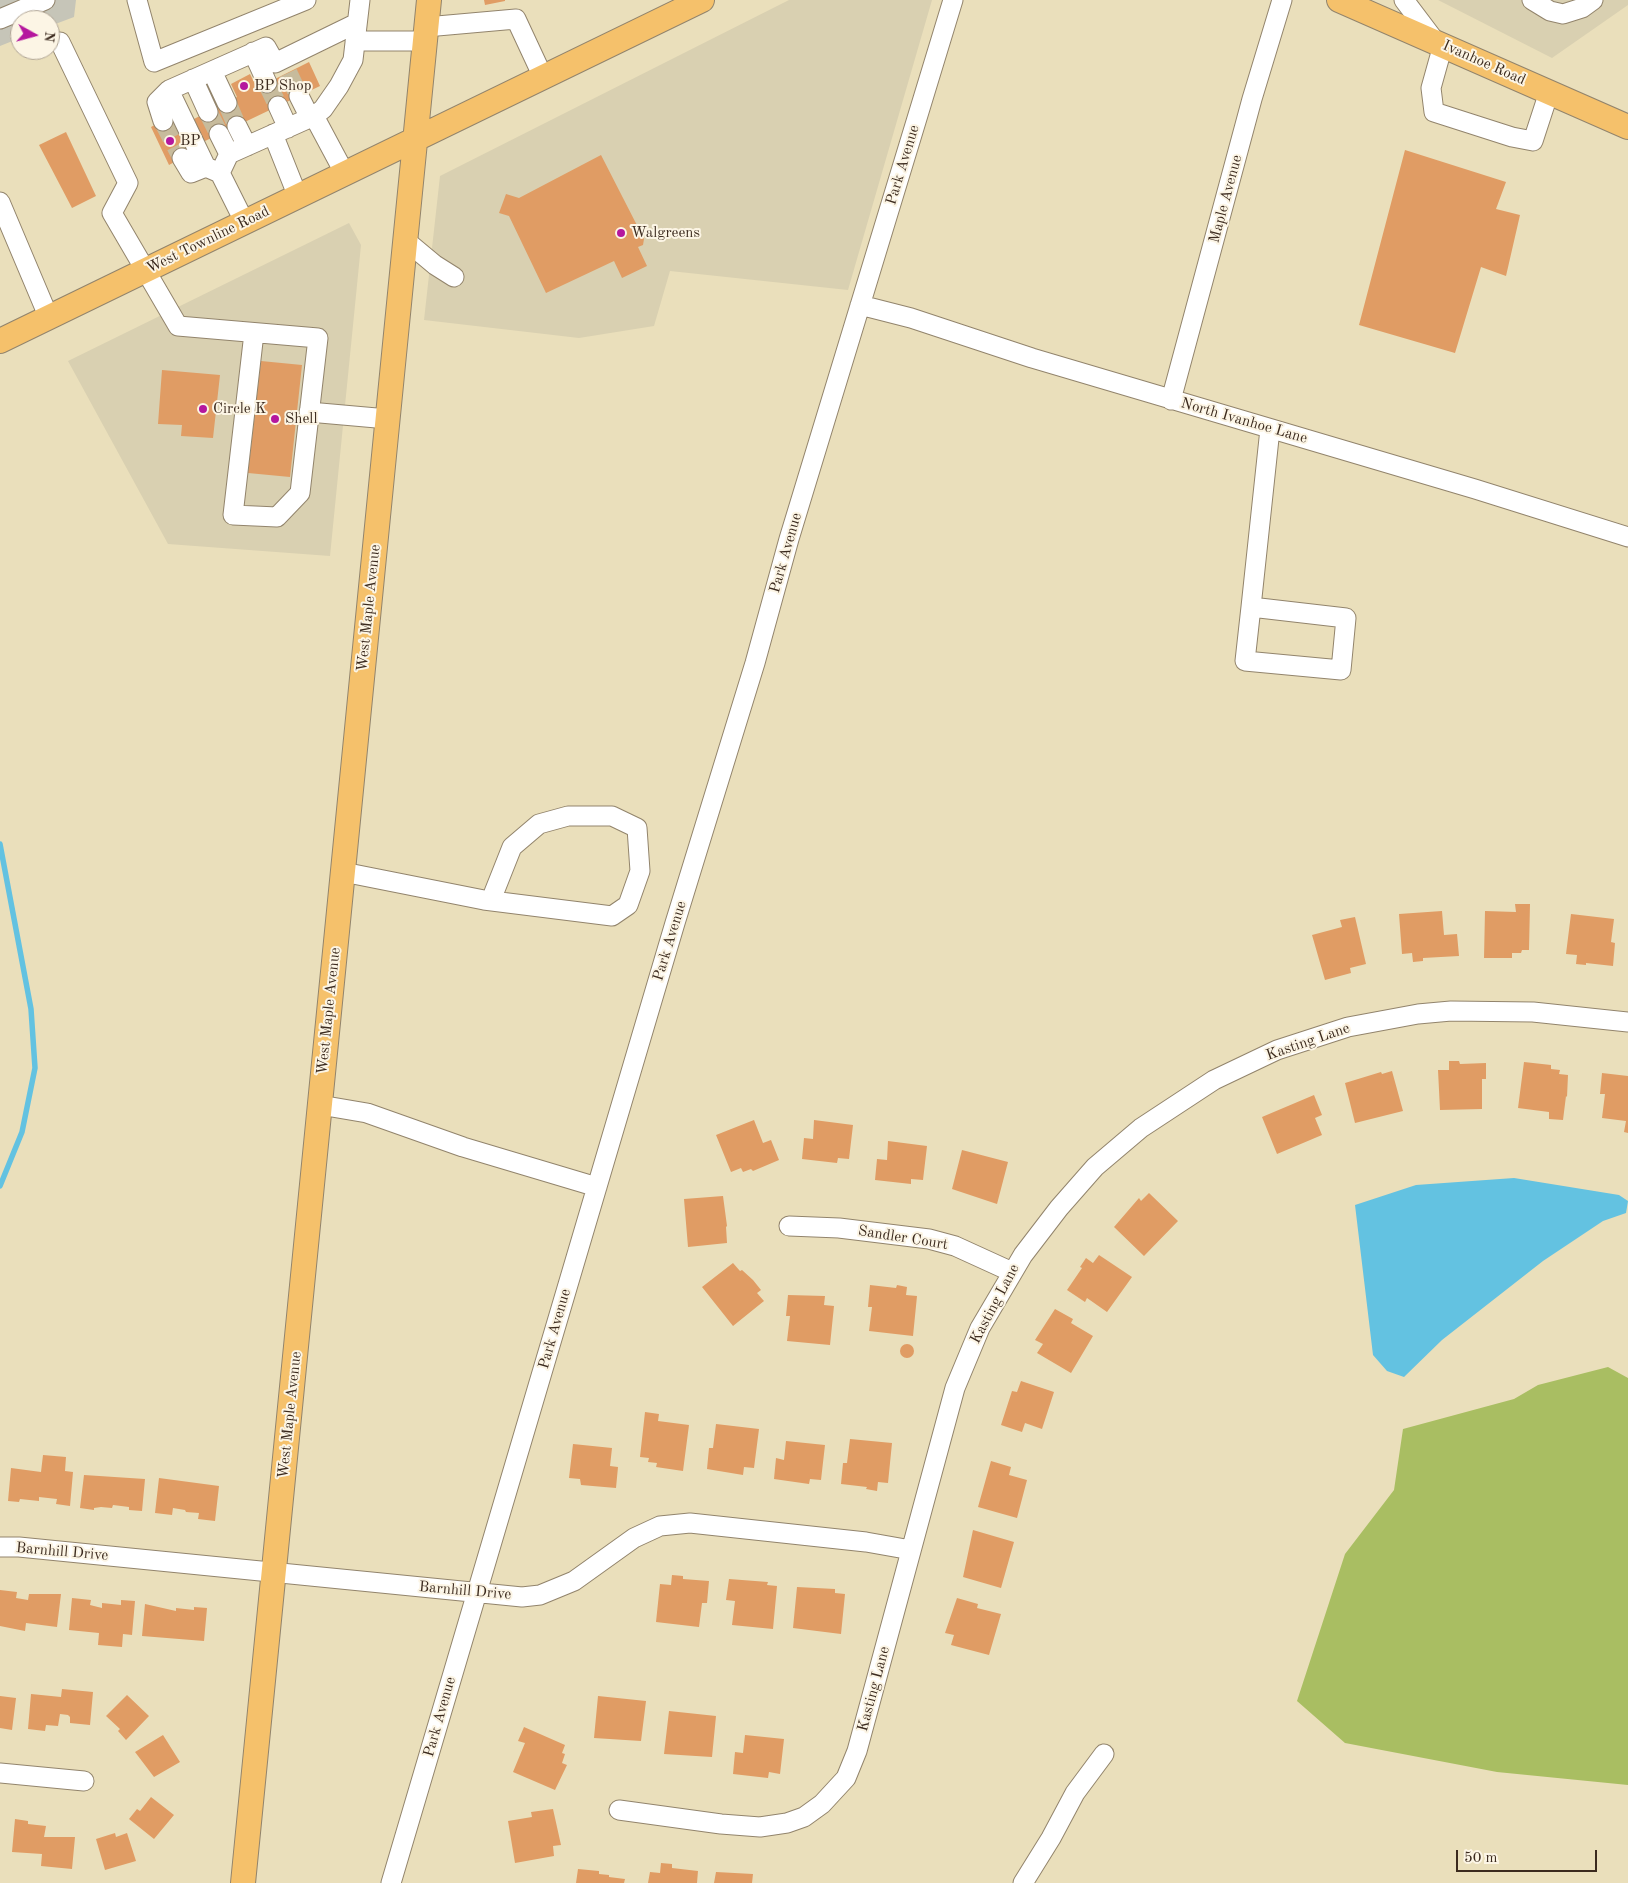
<!DOCTYPE html>
<style>
body{margin:0}
#map{position:relative;width:1628px;height:1883px;overflow:hidden;background:#eadfbb;font-family:"Old Standard TT",serif}
canvas{display:block}
.north{position:absolute;left:10px;top:10px;width:50px;height:50px;box-sizing:border-box;background:#fcf5e5;border:1px solid #afa495;border-radius:50%;rotate:97deg;font-size:14px;font-weight:700;line-height:20px;text-align:center;color:#3b2a1e}
.north::after{content:'';display:block;margin:auto;width:18px;height:22px;background:#b5179e;clip-path:polygon(50% 0,100% 100%,50% 72%,0 100%)}
.scale{position:absolute;left:1456px;top:1850px;width:141px;height:22px;box-sizing:border-box;border:2px solid #3b2a1e;border-top:0;padding-left:6px;font-size:15px;line-height:18px;white-space:nowrap;color:#3b2a1e;-webkit-text-stroke:4px #fcf5e5;paint-order:stroke}
</style>
<div id="map">
<canvas width="1628" height="1883"></canvas>
<div class="north">N</div>
<div class="scale">50 m</div>
</div>
<script>
const ctx = document.querySelector('canvas').getContext('2d');
ctx.lineJoin = 'round';
function fill(path, color) { ctx.fillStyle = color; ctx.fill(path, 'evenodd'); }
const toPath = rows => new Path2D(rows.map(r => 'M' + r).join(''));
function strokePath(path, color, width, dash) { ctx.strokeStyle = color; ctx.lineWidth = width; ctx.lineCap = dash ? 'butt' : 'round'; ctx.setLineDash(dash || []); ctx.stroke(path); }
function label(font, color, halo, rows, align = 'center') {
  ctx.font = font + ' "Old Standard TT",serif'; ctx.lineWidth = 4; ctx.setLineDash([]); ctx.textBaseline = 'middle'; ctx.strokeStyle = halo; ctx.fillStyle = color; for (const [text, x, y, turn = 0] of rows) {
    ctx.save(); ctx.translate(x, y); ctx.rotate((+turn || 0) * Math.PI / 180); ctx.textAlign = isNaN(turn) ? turn : align; if (halo) ctx.strokeText(text, 0, 0); ctx.fillText(text, 0, 0); ctx.restore();
  }
}
fill(toPath([
 [789,0,932,0,848,290,670,271,654,326,579,338,424,320,440,176],
 [1438,0,1628,0,1628,5,1552,58],
 [349,223,361,245,330,556,168,544,68,361]
]), '#d9d0b1');
fill(toPath([
 [0,0,76,0,74,17,50,26,50,20,20,20,20,38,0,46]
]), '#c6c5b8');
fill(toPath([
 [1608,1367,1628,1378,1628,1785,1497,1772,1345,1743,1297,1701,1345,1554,1394,1490,1403,1429,1514,1399,1538,1385]
]), '#a9be62');
fill(toPath([
 [1514,1178,1619,1195,1628,1201,1626,1213,1603,1221,1543,1261,1442,1340,1404,1377,1387,1371,1373,1355,1355,1205,1416,1185]
]), '#63c2e1');
strokePath(toPath([
 [0,844,31,1009,35,1068,22,1132,0,1186]
]), '#63c2e1', 5.5);
fill(toPath([
 [484,0,505,0,505,1,485,5],
 [309,62,320,86,203,142,192,120,237,97,231,84,250,74,257,88],
 [170,117,189,154,169,165,151,127],
 [66,132,96,196,72,208,39,145],
 [1405,150,1506,182,1496,209,1520,215,1506,276,1481,267,1455,353,1359,325],
 [601,155,644,239,643,245,638,247,647,266,622,278,614,261,546,293,509,216,499,213,506,194,519,198],
 [261,361,302,365,290,477,248,473],
 [162,370,220,375,213,438,181,436,182,425,158,424],
 [1515,904,1530,904,1529,950,1522,950,1521,953,1512,953,1512,958,1484,958,1485,911,1516,912],
 [1442,911,1444,935,1457,934,1459,956,1423,958,1423,961,1413,962,1412,953,1402,954,1399,914],
 [1571,914,1614,919,1611,942,1615,943,1613,966,1586,963,1586,965,1576,964,1577,955,1566,954],
 [1355,917,1366,964,1350,968,1351,973,1325,980,1312,935,1342,927,1340,920],
 [1449,1061,1459,1061,1460,1064,1486,1063,1486,1079,1482,1079,1482,1109,1440,1110,1438,1070,1449,1070],
 [1524,1062,1551,1065,1551,1069,1560,1070,1559,1074,1568,1075,1567,1097,1566,1096,1563,1120,1549,1119,1549,1112,1518,1108],
 [1392,1071,1403,1111,1355,1123,1345,1083,1381,1072,1382,1074],
 [1602,1073,1628,1076,1628,1133,1624,1132,1626,1121,1602,1118,1605,1094,1600,1094],
 [1314,1095,1322,1115,1315,1118,1322,1135,1277,1154,1262,1117],
 [754,1120,763,1143,771,1140,779,1160,753,1171,751,1169,743,1172,741,1168,731,1172,716,1135],
 [814,1120,853,1125,849,1159,838,1158,837,1163,802,1159,804,1138,813,1139],
 [888,1141,927,1146,923,1180,911,1179,911,1184,875,1180,877,1159,887,1160],
 [962,1150,1008,1162,997,1204,952,1189],
 [1149,1193,1178,1221,1144,1256,1114,1227,1139,1198,1141,1201],
 [723,1196,727,1226,726,1227,727,1243,688,1247,684,1199],
 [1099,1255,1132,1277,1107,1312,1087,1298,1085,1302,1067,1290,1082,1268,1080,1267,1086,1258,1093,1263],
 [733,1263,740,1271,742,1270,753,1280,761,1290,757,1293,764,1301,733,1326,702,1287],
 [870,1285,896,1288,897,1285,907,1287,906,1295,917,1296,913,1336,869,1331,872,1307,868,1307],
 [788,1295,825,1296,824,1305,834,1306,830,1345,787,1341,790,1316,786,1316],
 [1055,1309,1073,1319,1071,1323,1093,1336,1071,1373,1037,1353,1043,1344,1035,1340],
 '900 1351a7 7 0 1 1 14 0a7 7 0 1 1-14 0Z',
 [1021,1381,1054,1392,1042,1429,1025,1423,1022,1432,1001,1425,1012,1391,1017,1392],
 [645,1412,659,1414,658,1421,689,1425,683,1471,656,1467,657,1463,648,1462,649,1458,640,1457],
 [716,1424,759,1429,754,1468,744,1467,743,1475,707,1469,709,1448,713,1448],
 [850,1439,892,1443,888,1483,878,1482,877,1491,866,1489,867,1487,841,1484,843,1463,847,1463],
 [786,1441,825,1445,821,1480,810,1479,809,1484,774,1479,776,1458,784,1460],
 [573,1444,612,1448,610,1466,618,1467,616,1488,581,1485,580,1479,569,1478],
 [43,1455,66,1457,65,1471,73,1472,70,1506,56,1504,57,1499,39,1497,39,1501,20,1499,19,1502,8,1501,11,1468,41,1472],
 [991,1461,1011,1467,1009,1475,1027,1480,1017,1518,978,1507],
 [84,1475,145,1479,142,1511,129,1510,129,1507,113,1505,112,1508,101,1507,94,1508,94,1510,80,1508],
 [159,1478,219,1486,215,1521,198,1519,199,1513,186,1512,185,1510,173,1508,172,1515,155,1513],
 [973,1530,1014,1542,1001,1588,963,1577],
 [672,1575,683,1576,683,1579,709,1581,707,1603,702,1603,699,1627,656,1622,660,1584,671,1585],
 [729,1579,768,1582,767,1585,777,1586,773,1629,732,1625,735,1601,726,1600],
 [797,1587,835,1589,835,1593,845,1594,841,1634,793,1628],
 [0,1590,17,1592,16,1598,28,1600,29,1594,61,1594,57,1627,26,1623,25,1631,0,1626],
 [72,1598,91,1600,90,1605,102,1608,102,1603,121,1605,121,1600,135,1601,132,1635,123,1634,122,1647,98,1645,99,1633,69,1630],
 [957,1598,978,1604,977,1608,1001,1614,989,1655,951,1645,954,1635,945,1633],
 [145,1604,176,1611,176,1608,194,1610,194,1607,207,1608,204,1641,142,1636],
 [62,1689,93,1692,90,1725,70,1723,70,1717,68,1715,60,1714,58,1726,46,1725,45,1731,28,1729,31,1694,61,1697],
 [127,1695,149,1716,126,1740,118,1731,120,1729,106,1716],
 [0,1696,16,1698,12,1730,0,1728],
 [598,1696,646,1701,641,1741,594,1738],
 [669,1711,716,1716,712,1757,664,1754],
 [524,1727,565,1745,562,1753,565,1754,562,1763,567,1765,555,1790,513,1772,525,1743,518,1741],
 [163,1735,180,1762,154,1777,135,1752],
 [745,1735,784,1739,780,1774,769,1772,768,1778,733,1774,735,1752,743,1753],
 [151,1797,174,1815,154,1839,129,1819,137,1809,140,1811],
 [553,1809,561,1845,553,1846,554,1856,515,1863,508,1821,532,1817,531,1812],
 [15,1819,28,1821,28,1824,46,1826,44,1837,75,1837,72,1869,41,1866,42,1854,12,1852],
 [115,1833,116,1837,127,1833,136,1861,105,1870,96,1839],
 [661,1863,672,1864,672,1868,698,1871,697,1883,648,1883,650,1872,660,1873],
 [578,1869,599,1871,599,1874,609,1875,609,1877,625,1879,624,1883,576,1883],
 [716,1872,753,1874,752,1883,714,1883]
]), '#e09c64');
strokePath(toPath([
 [288,73,299,96],
 [267,83,278,106],
 [227,103,237,126],
 [208,112,219,134],
 [163,121,182,158]
]), '#c7bb9c', 19, [19, 9]);
const minor = toPath([
 [137,0,154,62,306,0],
 [1404,0,1435,41],
 [1532,0,1550,11,1563,14,1582,8,1593,0],
 [0,19,45,0],
 [426,27,516,19,543,77],
 [355,41,425,41],
 [60,42,128,183,112,213,178,326,318,338,300,493,277,517,233,515,254,333],
 [1443,45,1431,88,1434,112,1512,137,1533,141,1549,92],
 [253,52,267,83],
 [212,71,227,103],
 [193,79,208,112],
 [299,96,310,118],
 [278,106,288,128],
 [314,116,345,174],
 [163,121,157,102,169,90],
 [237,126,247,146],
 [219,134,229,154],
 [273,134,298,197],
 [182,158,191,173,206,167],
 [220,173,206,167,169,90,266,47,275,63,357,23],
 [0,202,49,318],
 [245,223,220,173,229,154,314,116,323,109,339,86,353,60,360,0],
 [405,240,435,265,454,277],
 [860,305,911,318,1032,358,1475,489,1628,537],
 [1171,400,1252,99,1282,0],
 [309,412,388,419],
 [1251,607,1346,618,1341,670,1245,661,1251,607,1270,429],
 [343,872,484,900,612,916,628,905,640,871,637,828,612,816,568,816,539,824,512,847,491,900],
 [320,1105,367,1113,463,1147,597,1187],
 [789,1226,839,1228,929,1239,955,1246,1012,1272],
 [0,1547,19,1547,522,1597,540,1595,574,1581,634,1538,660,1526,690,1523,866,1542,911,1550],
 [0,1773,84,1781],
 [619,1810,721,1824,760,1827,787,1823,804,1817,822,1804,846,1778,857,1751,955,1388,980,1328,1023,1255,1059,1208,1095,1167,1141,1128,1214,1080,1277,1050,1348,1027,1418,1014,1451,1011,1533,1012,1628,1022],
 [391,1883,675,923,755,663,789,539,953,0],
 [1023,1883,1051,1838,1075,1793,1104,1754]
]);
const major = toPath([
 [1339,0,1628,127],
 [0,341,702,0],
 [243,1883,429,0]
]);
strokePath(minor, '#92846c', 21);
strokePath(major, '#92846c', 26);
strokePath(minor, '#fff', 19);
strokePath(major, '#f5c16b', 24);
for (const [x, y, r, color] of [
 [244,86,5,"#b5179e"],
 [170,141,5,"#b5179e"],
 [621,233,5,"#b5179e"],
 [203,409,5,"#b5179e"],
 [275,419,5,"#b5179e"]
]) { const dot = new Path2D(); dot.arc(x, y, r, 0, 2 * Math.PI); ctx.fillStyle = color; ctx.fill(dot); strokePath(dot, '#fcf5e5', 2); }
label('15px', '#3b2a1e', '#fcf5e5', [
 ["Ivanhoe Road",1484,63,24],
 ["Park Avenue",903,165,-73],
 ["Maple Avenue",1226,199,-75],
 ["West Townline Road",208,240,-26],
 ["North Ivanhoe Lane",1244,421,16],
 ["Park Avenue",786,553,-74],
 ["West Maple Avenue",369,608,-84],
 ["Park Avenue",670,941,-73],
 ["West Maple Avenue",329,1011,-84],
 ["Kasting Lane",1308,1042,-19],
 ["Sandler Court",903,1238,9],
 ["Kasting Lane",995,1304,-62],
 ["Park Avenue",555,1329,-74],
 ["West Maple Avenue",290,1415,-84],
 ["Barnhill Drive",62,1552,5],
 ["Barnhill Drive",465,1591,5],
 ["Kasting Lane",874,1689,-75],
 ["Park Avenue",440,1717,-74]
]);
label('15px', '#3b2a1e', '#fcf5e5', [
 ["BP Shop",254,86],
 ["BP",180,141],
 ["Walgreens",631,233],
 ["Circle K",213,409],
 ["Shell",285,419]
], 'left');
</script>
